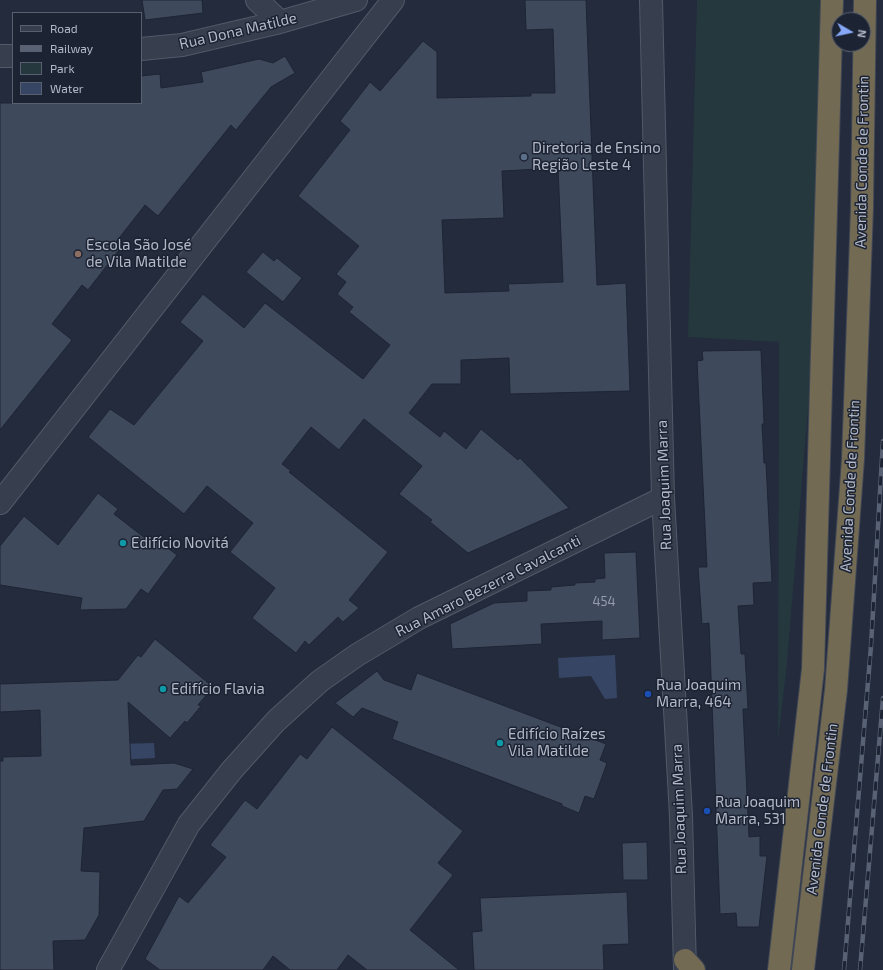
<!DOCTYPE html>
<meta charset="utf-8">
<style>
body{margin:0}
#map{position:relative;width:883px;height:970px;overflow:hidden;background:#232b3d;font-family:"Exo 2",sans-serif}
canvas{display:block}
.legend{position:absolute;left:12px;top:12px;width:130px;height:92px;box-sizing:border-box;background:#1c2332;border:1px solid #585f6e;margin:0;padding:5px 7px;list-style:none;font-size:12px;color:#b3b9c8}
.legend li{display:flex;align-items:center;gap:8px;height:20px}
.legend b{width:20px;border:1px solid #585f6e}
.north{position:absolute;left:831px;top:12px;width:40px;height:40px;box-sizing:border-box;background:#1c2332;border:1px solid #585f6e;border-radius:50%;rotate:99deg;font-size:11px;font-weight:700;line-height:16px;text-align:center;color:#b3b9c8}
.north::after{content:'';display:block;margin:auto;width:14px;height:18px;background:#87a7f9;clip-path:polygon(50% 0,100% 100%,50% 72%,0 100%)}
</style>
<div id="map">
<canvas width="883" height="970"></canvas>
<ul class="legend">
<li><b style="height:5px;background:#373e4d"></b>Road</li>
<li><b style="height:5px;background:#596174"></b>Railway</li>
<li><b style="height:11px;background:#25383e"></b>Park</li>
<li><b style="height:11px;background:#364564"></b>Water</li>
</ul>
<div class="north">N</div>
</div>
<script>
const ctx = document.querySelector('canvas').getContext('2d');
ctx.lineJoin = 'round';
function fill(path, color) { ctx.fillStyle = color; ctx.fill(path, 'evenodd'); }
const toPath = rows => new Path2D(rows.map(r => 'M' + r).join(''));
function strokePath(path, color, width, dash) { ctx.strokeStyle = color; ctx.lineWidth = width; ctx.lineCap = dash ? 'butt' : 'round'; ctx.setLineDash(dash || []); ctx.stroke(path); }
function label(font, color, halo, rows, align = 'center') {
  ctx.font = font + ' "Exo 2",sans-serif'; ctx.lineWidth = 3; ctx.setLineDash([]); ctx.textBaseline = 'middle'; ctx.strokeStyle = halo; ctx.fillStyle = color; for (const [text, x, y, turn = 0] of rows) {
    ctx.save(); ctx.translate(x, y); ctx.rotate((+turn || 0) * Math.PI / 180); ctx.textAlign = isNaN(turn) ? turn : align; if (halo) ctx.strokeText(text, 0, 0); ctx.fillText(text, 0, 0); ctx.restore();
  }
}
fill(toPath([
 [697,0,822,0,813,348,787,663,778,740,779,342,688,337]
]), '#25383e');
fill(toPath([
 [615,655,617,698,605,699,591,676,559,678,558,658],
 [154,743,155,758,116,760,115,744]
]), '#364564');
const building = toPath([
 [142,0,202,0,203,13,145,20,142,0],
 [525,0,586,0,597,285,626,283,630,391,510,394,509,358,461,360,461,384,432,384,409,413,440,437,444,431,466,449,481,429,518,460,520,458,569,508,468,553,430,522,432,520,399,494,422,466,364,419,339,450,311,427,282,464,291,471,289,472,388,552,349,600,359,608,343,622,338,617,309,645,305,641,296,653,252,618,275,588,230,552,253,523,207,486,184,514,88,437,110,409,134,425,203,341,180,322,203,294,244,328,265,303,363,379,390,345,349,312,353,307,337,294,346,282,336,274,359,246,298,196,350,130,340,121,370,82,380,91,423,41,437,52,437,98,531,96,531,93,555,93,553,29,526,30,525,0],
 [558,168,563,282,508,284,509,291,445,293,442,220,504,218,502,171,558,168],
 [285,56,295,73,271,87,236,130,231,125,158,216,145,205,116,242,122,246,88,290,82,285,52,324,72,340,0,430,0,103,141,103,141,76,160,74,161,88,203,82,201,72,259,59,273,63,285,56],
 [263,252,274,261,277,258,302,278,283,302,246,272,263,252],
 [761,350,764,424,762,424,764,463,766,463,772,582,753,583,754,605,738,606,741,654,745,654,748,709,743,709,749,837,760,836,760,856,767,856,759,927,737,927,736,913,720,914,709,623,702,624,698,567,707,567,697,361,703,360,702,351,761,350],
 [98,493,118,509,114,514,154,545,157,540,177,555,148,594,141,589,126,609,80,610,82,598,0,585,0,546,24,516,58,545,98,493],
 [636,552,640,638,602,640,602,621,541,624,542,644,452,649,450,624,494,603,527,601,527,591,551,590,551,587,575,585,575,583,595,582,595,579,605,578,604,553,636,552],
 [155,639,213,687,198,705,201,706,187,723,185,721,170,738,128,702,131,765,174,763,193,769,177,789,163,790,144,821,84,828,81,871,100,872,99,915,85,940,53,941,54,970,0,970,0,761,3,761,3,757,41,756,40,710,0,712,0,684,118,680,138,655,141,657,155,639],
 [377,671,384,680,411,690,417,673,606,744,600,760,607,763,594,799,585,796,579,813,562,806,562,804,392,739,398,722,362,708,353,717,335,703,377,671],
 [332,727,463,831,438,863,453,875,410,930,459,970,367,970,348,955,337,970,290,970,273,956,263,970,160,970,145,959,179,896,188,903,226,857,210,845,245,800,257,809,300,754,307,759,332,727],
 [647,842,648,880,623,880,622,843,647,842],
 [627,892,629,944,603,945,604,970,474,970,472,932,482,931,480,898,627,892]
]);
fill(building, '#3f495c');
strokePath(building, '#1e2534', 1);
const minor = toPath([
 [257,0,280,22],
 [651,0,663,498,681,816,685,970],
 [141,49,182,45,280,22,356,0],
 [0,56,13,56],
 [0,503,393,0],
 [108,970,189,824,232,770,276,721,320,681,357,655,419,618,663,498]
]);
const highway = toPath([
 [685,960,694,970],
 [779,970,813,669,832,0],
 [803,970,836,690,853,459,862,208,865,0]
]);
strokePath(minor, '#525968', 24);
strokePath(highway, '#3f4655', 24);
strokePath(minor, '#373e4d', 22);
strokePath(highway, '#736a54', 22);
const rail = toPath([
 [844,970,871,646,883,441],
 [860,970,883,698]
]);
strokePath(rail, '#596174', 4.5);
strokePath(rail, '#1c2332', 3, [9]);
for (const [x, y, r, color] of [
 [524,157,4,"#5c6f8a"],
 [78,254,4,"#8d6e63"],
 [123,543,4,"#0f9aa8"],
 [163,689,4,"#0f9aa8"],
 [648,694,4,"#1a4fb4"],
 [500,743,4,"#0f9aa8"],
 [707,811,4,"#1a4fb4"]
]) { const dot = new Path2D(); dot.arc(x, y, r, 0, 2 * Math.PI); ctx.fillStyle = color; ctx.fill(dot); strokePath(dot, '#1c2332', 1.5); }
label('13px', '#969dad', null, [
 ["454",604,602]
]);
label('15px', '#b3b9c8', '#1c2332', [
 ["Rua Dona Matilde",238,31,-13],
 ["Avenida Conde de Frontin",862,162,-89],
 ["Rua Joaquim Marra",664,485,-92],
 ["Avenida Conde de Frontin",850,486,-87],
 ["Rua Amaro Bezerra Cavalcanti",488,586,-27],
 ["Rua Joaquim Marra",679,809,-92],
 ["Avenida Conde de Frontin",822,809,-83]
]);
label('15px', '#b3b9c8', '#1c2332', [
 ["Diretoria de Ensino",532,148],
 ["Região Leste 4",532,165],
 ["Escola São José",86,245],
 ["de Vila Matilde",86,262],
 ["Edifício Novitá",131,543],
 ["Rua Joaquim",656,685],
 ["Marra, 464",656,702],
 ["Edifício Flavia",171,689],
 ["Edifício Raízes",508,734],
 ["Vila Matilde",508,751],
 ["Rua Joaquim",715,802],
 ["Marra, 531",715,819]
], 'left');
</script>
